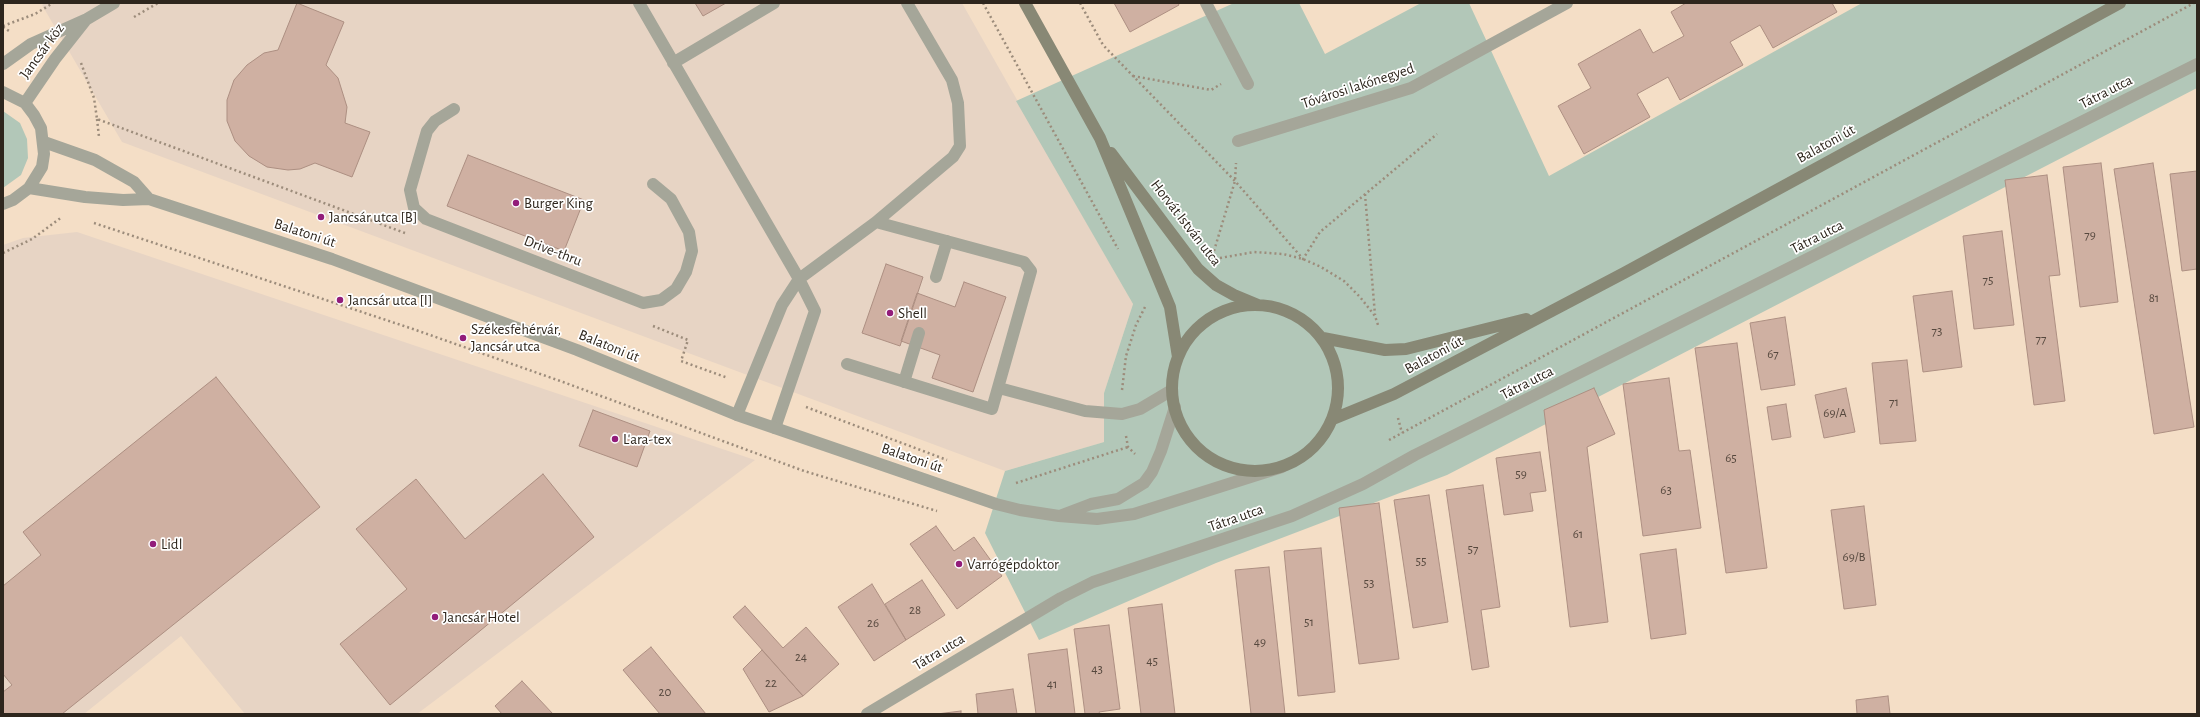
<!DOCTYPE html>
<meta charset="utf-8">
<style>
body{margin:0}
#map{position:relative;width:2200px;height:717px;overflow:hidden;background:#f4dec6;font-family:"Alegreya Sans",sans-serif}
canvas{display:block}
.frame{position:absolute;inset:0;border:4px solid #2e261d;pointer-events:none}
</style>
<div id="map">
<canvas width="2200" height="717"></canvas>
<div class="frame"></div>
</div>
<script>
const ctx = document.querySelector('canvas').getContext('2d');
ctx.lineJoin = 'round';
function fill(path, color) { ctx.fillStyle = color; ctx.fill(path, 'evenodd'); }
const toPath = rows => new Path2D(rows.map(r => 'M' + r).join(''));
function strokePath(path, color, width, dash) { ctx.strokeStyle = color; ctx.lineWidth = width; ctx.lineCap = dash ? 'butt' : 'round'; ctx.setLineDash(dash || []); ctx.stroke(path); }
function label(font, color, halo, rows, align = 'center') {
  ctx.font = font + ' "Alegreya Sans",sans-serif'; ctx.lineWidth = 3.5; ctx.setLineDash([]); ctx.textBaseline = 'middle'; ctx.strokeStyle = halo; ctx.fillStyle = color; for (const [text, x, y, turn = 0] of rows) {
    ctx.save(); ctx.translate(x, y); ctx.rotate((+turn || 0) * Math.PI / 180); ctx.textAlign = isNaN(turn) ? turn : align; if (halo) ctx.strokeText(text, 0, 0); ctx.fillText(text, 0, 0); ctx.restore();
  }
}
fill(toPath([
 [45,3,962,3,1133,304,1104,393,1104,442,1005,471,122,142,42,5],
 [77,232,755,460,417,714,245,714,181,636,84,714,3,714,3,245,23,238]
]), '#e7d4c4');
fill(toPath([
 [1234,3,1299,3,1325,54,1421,3,1469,3,1549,176,1862,3,2197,3,2197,88,1447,475,1216,563,1039,640,985,533,1005,471,1104,442,1104,393,1133,304,1016,101],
 [3,111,20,123,27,139,28,158,21,175,3,188]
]), '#b2c7b8');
const building = toPath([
 [297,3,344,22,326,65,338,78,347,107,345,123,370,132,352,177,315,163,300,169,288,170,267,167,249,156,235,141,227,121,227,100,234,80,247,65,264,53,278,50,297,3],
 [695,3,726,3,703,16,695,3],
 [1114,3,1178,3,1179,5,1130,32,1114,3],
 [1686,3,1832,3,1837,12,1773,48,1760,25,1730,42,1743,65,1680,100,1668,77,1637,94,1650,117,1584,154,1558,106,1591,88,1578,64,1640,29,1653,53,1684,36,1671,12,1686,3],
 [468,155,584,200,564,251,447,206,468,155],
 [2101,163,2118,302,2080,307,2063,167,2101,163],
 [2153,163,2194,427,2154,434,2114,169,2153,163],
 [2197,171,2197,269,2182,271,2170,174,2197,171],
 [2047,175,2060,275,2049,276,2065,401,2034,405,2005,180,2047,175],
 [2002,231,2014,325,1974,329,1963,236,2002,231],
 [886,264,923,277,900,346,862,333,886,264],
 [964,282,1006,297,973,392,932,378,940,355,901,341,917,293,955,307,964,282],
 [1952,291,1962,367,1923,372,1913,296,1952,291],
 [1785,317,1795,385,1761,390,1750,323,1785,317],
 [1737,343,1767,568,1726,573,1695,348,1737,343],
 [1907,360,1916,441,1880,444,1872,363,1907,360],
 [216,377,320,507,62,714,3,714,3,692,12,685,3,674,3,586,41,555,23,532,216,377],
 [1669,378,1679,451,1690,450,1701,528,1643,536,1623,384,1669,378],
 [1594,388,1615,434,1587,447,1608,622,1570,627,1544,410,1594,388],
 [1846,388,1855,432,1824,438,1815,395,1846,388],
 [1786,404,1791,437,1772,440,1767,407,1786,404],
 [593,410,650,431,637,467,579,446,593,410],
 [1540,452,1546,491,1530,493,1533,511,1504,515,1496,458,1540,452],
 [543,474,594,537,390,705,340,644,407,589,356,529,416,479,465,539,543,474],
 [1483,485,1500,607,1481,610,1489,667,1472,670,1446,490,1483,485],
 [1429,495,1448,622,1413,628,1394,500,1429,495],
 [1379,503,1399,659,1359,664,1339,508,1379,503],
 [1864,506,1876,605,1844,609,1831,510,1864,506],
 [936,526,954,551,974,537,1002,576,957,609,910,544,936,526],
 [1321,548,1335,692,1298,696,1284,551,1321,548],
 [1676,549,1686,634,1651,639,1640,554,1676,549],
 [1269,567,1285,714,1251,714,1235,570,1269,567],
 [922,580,945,615,906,640,885,604,922,580],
 [872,584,906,640,874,661,838,607,872,584],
 [1162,604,1175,714,1141,714,1128,608,1162,604],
 [745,606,783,648,806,627,839,664,803,696,733,617,745,606],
 [1109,625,1120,709,1099,712,1100,714,1085,714,1074,629,1109,625],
 [651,647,706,714,660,714,623,670,651,647],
 [1067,649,1075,714,1036,714,1028,654,1067,649],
 [762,650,803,696,769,712,743,669,762,650],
 [522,681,553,714,502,714,495,706,522,681],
 [1013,689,1017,714,978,714,976,694,1013,689],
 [1888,696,1890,714,1857,714,1856,700,1888,696],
 [961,711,961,714,937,714,961,711]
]);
fill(building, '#cfb0a2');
strokePath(building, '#ad8f82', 1);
strokePath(toPath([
 [983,3,1118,249],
 [1080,3,1103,45,1235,181,1303,259,1320,232,1437,134],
 [134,17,158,3],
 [3,26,35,14,53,3],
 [3,27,9,31],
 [81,63,94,98,97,119,405,233],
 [1133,76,1211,90,1221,84],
 [97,119,99,137],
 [1365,194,1375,315],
 [94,223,413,329,563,382,804,471,937,511],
 [1214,251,1235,181,1236,163],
 [3,253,32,239,62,217],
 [1220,258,1254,252,1283,254,1303,259,1321,267,1344,281,1360,297,1375,316,1378,325],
 [653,326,688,340,681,361,728,378],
 [1122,390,1126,356,1136,325,1145,307],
 [806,407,947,460],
 [1398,418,1402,433],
 [1126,436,1128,447,1135,454],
 [1389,440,2194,3],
 [1016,483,1128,447]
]), '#9c8c7b', 2.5, [2, 3]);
strokePath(toPath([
 [639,3,799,279,815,311,775,428],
 [673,63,774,3],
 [454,109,435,121,427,131,410,190,414,208,426,219,643,303,661,300,676,289,686,272,692,251,689,232,671,199,653,184],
 [936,277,947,241],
 [847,364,992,409,1031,271,1024,262,876,222],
 [904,382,919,333],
 [999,388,1085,411,1122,414,1140,409,1172,390],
 [737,415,782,305,799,279,876,222,953,157,960,146,958,103,952,80,907,3]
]), '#a5a699', 12);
strokePath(toPath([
 [1206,3,1248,84],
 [3,64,31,44,87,19,114,3],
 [3,92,25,103,34,115,41,128,44,154,42,167,29,188,13,200,3,204],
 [25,103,55,59,85,21],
 [1238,141,1411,88,1567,3],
 [44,142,95,160,134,182,149,199],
 [29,188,85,197,123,200,149,199,332,259,577,350,737,415,996,504,1020,510,1059,516,1097,519,1134,514,1282,467],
 [1062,515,1091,504,1118,499,1144,483,1152,472,1161,451,1175,407],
 [867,714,1061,598,1093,582,1292,516,1363,484,1415,455,2197,64]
]), '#a5a699', 12);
strokePath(toPath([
 [1025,3,1100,138,1170,307,1178,357],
 [1111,153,1198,269,1216,285,1234,295,1258,305],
 '1172 388a83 83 0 1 1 166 0a83 83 0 1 1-166 0Z',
 [1323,338,1385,350,1406,349,1526,319],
 [1333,419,1394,394,1624,273,2120,3]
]), '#888875', 12);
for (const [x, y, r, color] of [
 [516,203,4,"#921c7a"],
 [321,217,4,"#921c7a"],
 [340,300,4,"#921c7a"],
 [890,313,4,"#921c7a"],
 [463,338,4,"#921c7a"],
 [615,439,4,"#921c7a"],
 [153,544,4,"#921c7a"],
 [959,564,4,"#921c7a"],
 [435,617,4,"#921c7a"]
]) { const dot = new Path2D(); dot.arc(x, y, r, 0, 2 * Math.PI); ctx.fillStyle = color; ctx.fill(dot); strokePath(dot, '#fff', 1.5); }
label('13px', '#56483e', null, [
 ["79",2090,235],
 ["75",1988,280],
 ["81",2154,298],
 ["73",1937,331],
 ["77",2041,339],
 ["67",1773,354],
 ["71",1894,402],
 ["69/A",1835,413],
 ["65",1731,458],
 ["59",1521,474],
 ["63",1666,490],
 ["61",1578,534],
 ["57",1473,549],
 ["69/B",1854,557],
 ["55",1421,561],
 ["53",1369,583],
 ["28",915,610],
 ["51",1309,622],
 ["26",873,623],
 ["49",1260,642],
 ["24",801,657],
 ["45",1152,661],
 ["43",1097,669],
 ["22",771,683],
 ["41",1052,684],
 ["20",665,692]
]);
label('15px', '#2e261d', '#fff', [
 ["Jancsár köz",42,51,-54],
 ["Tóvárosi lakónegyed",1358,86,-18],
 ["Tátra utca",2106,92,-27],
 ["Balatoni út",1826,144,-29],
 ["Horvát István utca",1186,223,52],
 ["Balatoni út",305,233,18],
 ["Tátra utca",1817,237,-27],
 ["Drive-thru",553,251,21],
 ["Balatoni út",609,346,22],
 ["Balatoni út",1434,355,-28],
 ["Tátra utca",1527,383,-27],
 ["Balatoni út",912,458,19],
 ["Tátra utca",1236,518,-19],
 ["Tátra utca",939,652,-31]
]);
label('15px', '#2e261d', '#fff', [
 ["Burger King",524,203],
 ["Jancsár utca [B]",329,217],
 ["Jancsár utca [I]",348,300],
 ["Shell",898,313],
 ["Székesfehérvár,",471,329],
 ["Jancsár utca",471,346],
 ["L'ara-tex",623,439],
 ["Lidl",161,544],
 ["Varrógépdoktor",967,564],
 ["Jancsár Hotel",443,617]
], 'left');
</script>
